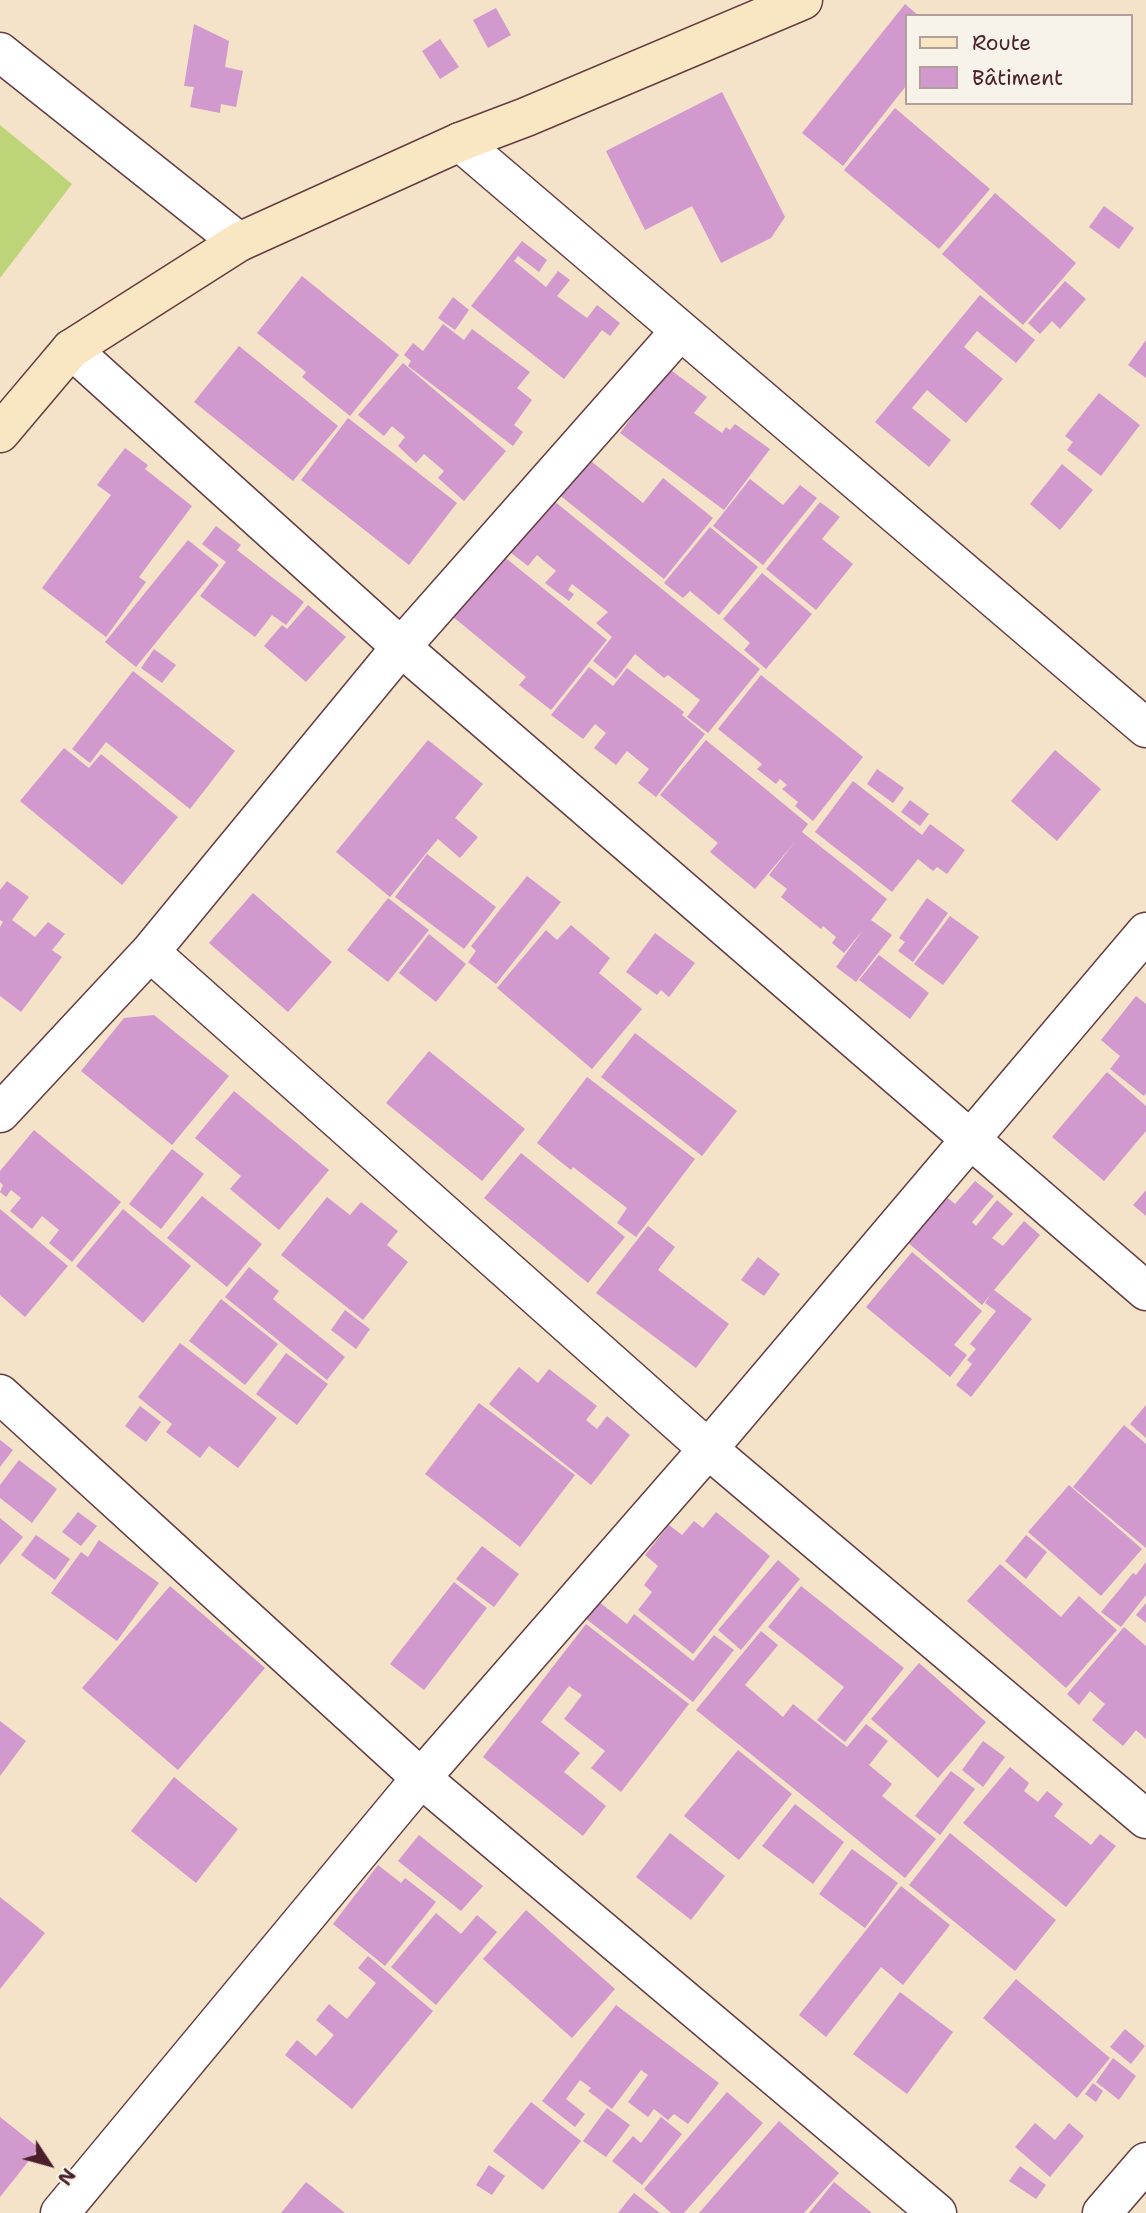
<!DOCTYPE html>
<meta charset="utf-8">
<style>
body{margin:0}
#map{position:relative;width:1146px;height:2213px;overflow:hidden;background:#f4e2c9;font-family:"Shantell Sans",sans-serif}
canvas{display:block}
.legend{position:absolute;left:905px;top:14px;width:228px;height:91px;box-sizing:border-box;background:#f7f3e8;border:2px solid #b29e9c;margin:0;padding:9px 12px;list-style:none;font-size:21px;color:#4a1f2b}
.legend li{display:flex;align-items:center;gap:14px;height:35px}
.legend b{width:35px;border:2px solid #b29e9c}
.north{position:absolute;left:14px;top:2129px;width:70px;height:70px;-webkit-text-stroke:5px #f7f3e8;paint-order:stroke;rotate:126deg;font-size:19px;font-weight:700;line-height:28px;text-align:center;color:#4a1f2b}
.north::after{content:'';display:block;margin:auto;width:24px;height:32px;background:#4a1f2b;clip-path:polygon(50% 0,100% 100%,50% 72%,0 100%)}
</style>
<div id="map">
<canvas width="1146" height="2213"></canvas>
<ul class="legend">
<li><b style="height:9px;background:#f9e7c3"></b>Route</li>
<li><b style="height:19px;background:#d299cf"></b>Bâtiment</li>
</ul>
<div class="north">N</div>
</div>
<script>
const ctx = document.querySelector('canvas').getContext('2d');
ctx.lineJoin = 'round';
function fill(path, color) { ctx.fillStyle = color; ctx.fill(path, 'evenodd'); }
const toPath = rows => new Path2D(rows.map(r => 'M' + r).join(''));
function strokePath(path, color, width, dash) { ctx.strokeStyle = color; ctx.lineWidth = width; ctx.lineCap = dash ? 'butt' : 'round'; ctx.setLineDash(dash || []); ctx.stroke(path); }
fill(toPath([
 [0,125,72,184,0,278]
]), '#bed478');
fill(toPath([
 [905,4,919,16,906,16,906,86,843,166,802,133],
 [496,8,511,35,488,48,473,20],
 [194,24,229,41,225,67,243,71,236,107,221,104,220,113,190,107,194,87,184,86],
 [440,39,459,67,440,79,422,51],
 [722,92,785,217,771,238,721,263,692,206,645,230,606,151],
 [895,108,990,189,939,249,844,170],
 [995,193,1076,263,1023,325,942,254],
 [1104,206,1134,228,1119,249,1089,227],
 [522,241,547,260,539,272,518,256,514,261,546,287,558,271,570,280,557,296,587,318,597,305,620,323,610,336,602,330,564,379,471,306],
 [302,276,399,355,350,416,302,377,306,372,257,333],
 [1065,281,1086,299,1060,329,1052,321,1040,334,1028,323],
 [980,295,1035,340,1016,363,977,331,964,347,1003,379,966,423,927,390,912,408,951,440,929,467,875,422],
 [453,297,469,310,455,330,438,318],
 [443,324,464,340,472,329,530,372,517,388,532,400,514,425,523,432,513,446,408,366,411,361,404,355,413,343,423,351],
 [1146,340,1146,378,1128,365],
 [239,346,338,426,293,481,194,402],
 [403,363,506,451,464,501,438,478,444,471,424,454,416,463,398,446,405,437,392,426,384,436,358,415],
 [668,368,707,397,694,413,722,433,726,427,730,430,735,424,770,449,724,510,620,433],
 [1099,393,1140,425,1101,476,1067,450,1073,442,1065,436],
 [348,418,457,503,409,565,301,480],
 [125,448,148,465,145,469,192,506,139,577,146,582,106,637,42,588,111,495,97,485],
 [586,457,643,503,663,478,713,518,664,579,557,493],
 [1062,464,1093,490,1060,530,1030,504],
 [750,479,783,505,800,485,817,498,763,565,713,526],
 [548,496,760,669,708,733,687,717,700,700,668,675,664,678,635,654,616,679,593,661,612,637,596,623,608,612,572,584,568,590,574,594,569,601,545,583,556,571,537,555,528,566,506,549],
 [820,502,840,517,822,539,853,564,816,610,766,569],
 [216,526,241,545,237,550,304,602,286,625,272,615,255,637,200,596,226,562,202,544],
 [710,527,758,567,719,615,690,591,683,598,664,583],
 [188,540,219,565,136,667,105,642],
 [502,555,607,640,551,710,519,685,526,677,452,616],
 [762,573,812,614,766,669,744,650,750,643,723,619],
 [308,605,346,637,306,682,264,646,282,625,287,629],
 [154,649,176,665,162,683,141,668],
 [589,667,613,686,627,668,684,712,682,715,705,734,656,797,638,783,649,769,627,751,616,765,594,748,606,733,595,724,583,739,551,715],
 [133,671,235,751,190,809,106,742,90,763,72,749],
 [761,675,863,757,813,821,795,806,798,802,782,789,787,785,780,779,776,784,757,769,762,764,718,729],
 [428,740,483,784,455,818,478,837,460,858,438,839,390,897,336,852],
 [706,740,808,824,802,832,887,899,871,920,892,935,856,982,836,967,863,930,844,953,832,943,836,937,823,926,821,929,781,897,787,889,769,875,795,842,755,889,710,852,718,843,660,795],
 [64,748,89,768,101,754,178,817,122,885,20,801],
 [1055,750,1101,789,1057,841,1011,801],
 [877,769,904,788,893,803,867,784],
 [853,781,922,835,930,824,965,850,947,874,937,867,933,871,918,859,892,892,815,832],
 [910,800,929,814,920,826,901,812],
 [427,854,496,907,464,949,395,897],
 [527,876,561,902,496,984,468,962,476,951,471,946],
 [7,881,29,897,12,920,35,937,48,922,65,934,52,950,62,957,21,1012,0,996,0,927,3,922,0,920,0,890],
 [253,893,332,962,288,1012,209,943],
 [388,898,429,930,388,982,347,950],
 [927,898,948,913,913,962,898,951,905,942,899,938],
 [950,916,979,937,943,985,914,964],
 [571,925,610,958,599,973,642,1009,592,1069,497,988,546,930,557,940],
 [655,933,695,963,669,997,661,990,657,995,626,972],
 [429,934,466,964,436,1002,399,973],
 [879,955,929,993,910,1019,859,980],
 [1136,996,1146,1004,1146,1093,1144,1096,1110,1069,1120,1056,1101,1040],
 [154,1015,229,1076,172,1145,81,1071,124,1018],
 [635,1033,737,1111,702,1156,601,1077],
 [429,1051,525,1129,482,1181,386,1103],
 [1107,1072,1146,1106,1146,1131,1104,1181,1052,1137],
 [587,1077,695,1159,636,1237,617,1223,627,1208,573,1167,571,1170,537,1143],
 [234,1091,329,1170,279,1230,230,1189,241,1176,195,1138],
 [34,1130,121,1202,72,1262,49,1243,59,1230,42,1216,32,1229,10,1211,21,1198,11,1190,6,1197,0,1192,3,1185,0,1182,0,1171],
 [172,1149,204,1174,161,1229,129,1204],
 [521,1153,625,1237,588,1283,484,1198],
 [975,1181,994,1196,972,1222,976,1226,997,1200,1013,1214,992,1238,1003,1246,1024,1221,1040,1235,994,1290,1032,1319,971,1397,956,1385,972,1364,967,1360,976,1349,970,1344,996,1311,985,1303,991,1294,982,1305,900,1236,938,1190,955,1204],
 [1146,1190,1146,1216,1133,1205],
 [202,1196,262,1244,227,1287,167,1238],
 [327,1197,350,1215,361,1202,398,1231,387,1245,408,1262,363,1320,281,1255],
 [0,1209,68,1266,25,1317,0,1295],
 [123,1209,191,1266,143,1323,76,1266],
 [648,1226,675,1247,658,1270,729,1324,696,1368,596,1293],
 [912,1252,982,1311,954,1345,967,1355,950,1377,866,1307],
 [758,1257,780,1274,764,1296,741,1280],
 [249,1267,279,1291,273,1299,345,1357,327,1380,225,1297],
 [221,1299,278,1344,245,1385,189,1341],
 [345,1310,370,1329,356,1349,331,1330],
 [180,1343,277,1418,238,1468,209,1446,200,1458,166,1432,172,1424,138,1397],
 [286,1353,328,1384,297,1425,256,1394],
 [519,1367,538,1383,549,1369,597,1406,586,1420,597,1429,607,1416,630,1435,591,1485,489,1404],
 [479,1403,575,1475,520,1547,425,1474],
 [1146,1405,1146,1438,1130,1424],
 [140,1406,161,1422,146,1442,125,1426],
 [1124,1425,1146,1444,1146,1548,1073,1487],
 [0,1440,13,1450,0,1467],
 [19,1460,57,1489,32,1523,0,1498,0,1485],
 [1069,1485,1142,1549,1101,1596,1028,1532],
 [78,1512,97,1526,81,1546,62,1532],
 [716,1512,770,1556,693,1654,638,1610,652,1592,644,1585,658,1566,645,1555,669,1525,682,1535,694,1521,703,1528],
 [0,1518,23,1537,0,1565],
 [36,1535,70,1559,55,1580,21,1555],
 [1026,1535,1047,1552,1026,1579,1005,1561],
 [99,1540,159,1583,117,1641,51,1593,81,1552,88,1557],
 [482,1546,519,1574,494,1607,456,1579],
 [778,1560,800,1579,741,1650,718,1630],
 [1146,1562,1146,1595,1121,1627,1101,1612,1133,1573,1136,1575],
 [1000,1564,1061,1617,1079,1596,1117,1630,1066,1688,967,1601],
 [454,1582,487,1608,424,1690,390,1664],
 [170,1586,265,1668,178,1770,82,1688],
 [801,1586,904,1668,845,1742,817,1720,844,1687,768,1627],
 [598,1601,627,1624,634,1614,693,1661,714,1635,734,1650,693,1702,585,1618],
 [1146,1603,1146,1623,1136,1615],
 [586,1624,689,1704,621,1792,591,1768,605,1751,564,1719,582,1695,569,1686,541,1722,580,1753,564,1772,606,1806,583,1836,483,1757],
 [1124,1627,1146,1646,1146,1739,1136,1730,1123,1746,1092,1720,1105,1704,1090,1691,1079,1705,1067,1694],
 [761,1631,778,1645,745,1685,783,1717,793,1704,847,1747,866,1724,888,1741,869,1765,892,1784,882,1796,936,1839,905,1878,696,1710],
 [919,1663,986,1722,938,1778,871,1719],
 [0,1721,26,1741,0,1776],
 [983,1741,1005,1757,983,1787,962,1770],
 [738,1750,792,1794,739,1860,684,1816],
 [1010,1767,1029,1783,1024,1791,1038,1802,1047,1791,1063,1804,1054,1816,1091,1845,1100,1834,1116,1846,1066,1907,963,1823],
 [951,1771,975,1789,940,1835,915,1816],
 [174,1777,238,1829,196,1883,131,1831],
 [795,1804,844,1842,813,1884,762,1846],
 [670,1833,725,1876,691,1920,636,1877],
 [950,1833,1056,1920,1015,1971,909,1885],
 [419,1835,483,1886,461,1911,398,1861],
 [852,1849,898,1883,865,1928,819,1894],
 [378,1865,401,1883,405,1878,436,1902,385,1966,333,1924],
 [901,1886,950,1925,903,1985,881,1967,826,2037,799,2015],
 [0,1897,45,1933,0,1989],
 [526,1910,615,1989,572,2038,483,1959],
 [436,1913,461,1934,477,1915,497,1932,436,2005,391,1967],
 [368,1956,433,2011,352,2109,285,2055,297,2040,316,2056,334,2035,316,2020,329,2004,347,2019,376,1983,358,1968],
 [1016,1979,1110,2058,1077,2098,983,2018],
 [900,1992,953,2032,907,2094,853,2054],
 [616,2005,719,2083,688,2124,674,2114,668,2120,654,2109,648,2117,628,2102,648,2075,641,2070,612,2109,588,2091,591,2088,580,2080,566,2099,585,2114,575,2127,542,2101],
 [1125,2029,1145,2046,1131,2064,1110,2047],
 [1113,2058,1136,2076,1119,2100,1096,2082],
 [1093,2083,1103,2091,1096,2102,1085,2094],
 [727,2092,763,2123,684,2213,671,2213,644,2189],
 [531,2102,581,2141,543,2190,493,2151],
 [607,2108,630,2125,606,2157,583,2141],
 [0,2117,39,2148,0,2197],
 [661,2117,682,2134,642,2185,612,2161,633,2136,641,2143],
 [779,2121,839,2173,804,2213,699,2213],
 [1035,2123,1055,2140,1069,2123,1084,2136,1050,2177,1015,2147],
 [489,2165,505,2176,492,2195,476,2185],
 [1020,2166,1046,2185,1036,2199,1009,2181],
 [306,2182,345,2213,281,2213],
 [834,2182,872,2213,809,2213],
 [634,2193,660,2213,618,2213]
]), '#d299cf');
const street = toPath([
 [0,52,239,242],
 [460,142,1146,728],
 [71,349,401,647,1146,1291],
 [150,952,708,1449,1146,1819],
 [0,1113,150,952,401,647,680,331],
 [0,1394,421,1778,937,2213],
 [60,2213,421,1778,708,1449,1146,932],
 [1102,2213,1146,2162]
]);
const secondary = toPath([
 [0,433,71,349,239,242,460,142,526,117,803,0]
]);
strokePath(street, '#643c43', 41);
strokePath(secondary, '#643c43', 41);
strokePath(street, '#fff', 38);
strokePath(secondary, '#f9e7c3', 38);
</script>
